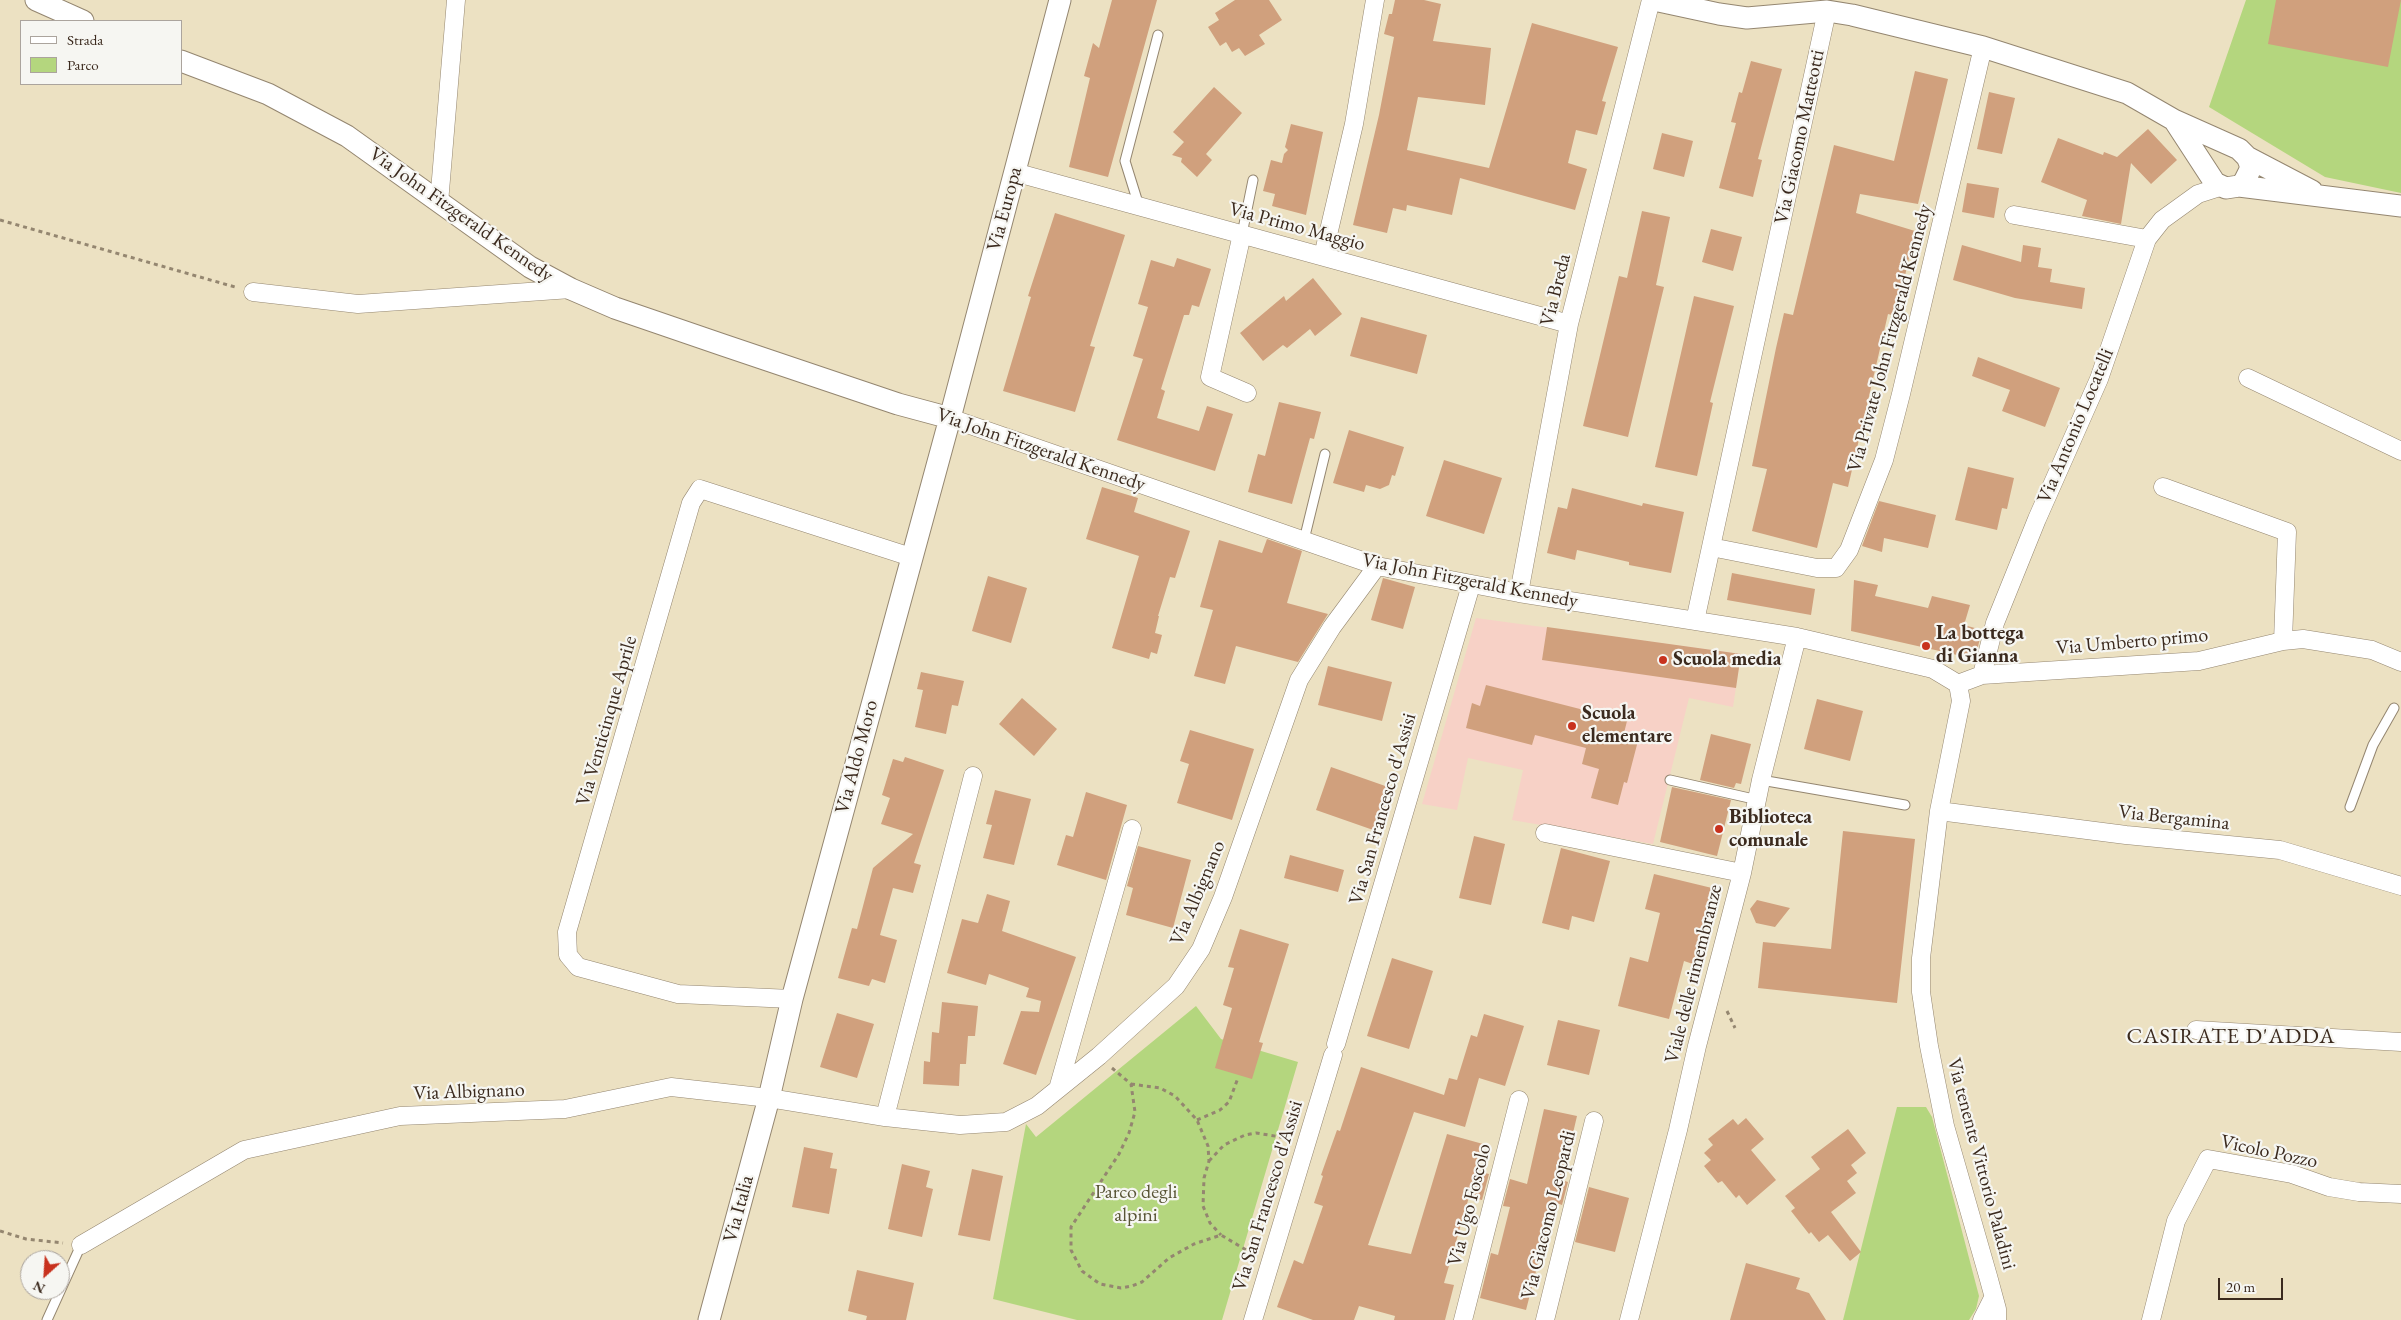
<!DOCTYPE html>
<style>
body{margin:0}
#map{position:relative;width:2401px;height:1320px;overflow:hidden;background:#ece1c2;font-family:"EB Garamond",serif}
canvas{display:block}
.legend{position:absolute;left:20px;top:20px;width:162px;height:65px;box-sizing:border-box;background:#f6f6f2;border:1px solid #aba49d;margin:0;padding:6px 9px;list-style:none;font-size:15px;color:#3b2a1e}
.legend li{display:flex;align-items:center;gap:10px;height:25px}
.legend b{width:25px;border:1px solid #aba49d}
.north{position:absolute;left:20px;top:1250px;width:50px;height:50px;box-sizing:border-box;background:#f6f6f2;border:1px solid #aba49d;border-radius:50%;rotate:206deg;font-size:14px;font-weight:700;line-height:20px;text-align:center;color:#3b2a1e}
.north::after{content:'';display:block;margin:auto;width:18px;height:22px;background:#c8321e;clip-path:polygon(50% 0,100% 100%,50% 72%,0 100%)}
.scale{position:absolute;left:2218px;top:1278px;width:65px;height:22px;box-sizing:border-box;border:2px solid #3b2a1e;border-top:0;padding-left:6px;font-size:15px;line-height:18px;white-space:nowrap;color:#3b2a1e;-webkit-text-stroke:4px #f6f6f2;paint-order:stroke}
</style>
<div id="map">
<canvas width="2401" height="1320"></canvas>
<ul class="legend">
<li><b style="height:6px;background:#fff"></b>Strada</li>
<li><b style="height:14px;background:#b4d67e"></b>Parco</li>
</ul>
<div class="north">N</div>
<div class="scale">20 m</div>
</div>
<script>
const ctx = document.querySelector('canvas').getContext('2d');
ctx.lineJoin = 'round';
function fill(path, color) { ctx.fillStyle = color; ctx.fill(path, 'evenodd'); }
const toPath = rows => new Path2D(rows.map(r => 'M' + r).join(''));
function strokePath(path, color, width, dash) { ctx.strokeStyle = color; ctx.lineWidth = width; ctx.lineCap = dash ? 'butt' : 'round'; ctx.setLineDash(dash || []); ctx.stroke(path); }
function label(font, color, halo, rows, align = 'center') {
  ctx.font = font + ' "EB Garamond",serif'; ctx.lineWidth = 4.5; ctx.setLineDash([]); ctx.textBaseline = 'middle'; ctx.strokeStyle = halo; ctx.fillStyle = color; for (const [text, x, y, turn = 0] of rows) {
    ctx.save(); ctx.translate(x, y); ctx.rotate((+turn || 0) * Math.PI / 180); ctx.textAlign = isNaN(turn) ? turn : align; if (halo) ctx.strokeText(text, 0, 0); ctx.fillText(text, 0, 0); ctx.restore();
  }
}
fill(toPath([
 [1476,618,1741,654,1733,707,1689,698,1653,844,1512,820,1523,770,1468,758,1457,810,1422,804]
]), '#f7d1c6');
fill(toPath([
 [2246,0,2401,0,2401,193,2325,177,2209,107],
 [1196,1006,1221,1039,1298,1062,1222,1320,1077,1320,993,1299,1026,1124,1036,1137],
 [1897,1107,1926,1107,1932,1117,1979,1296,1976,1309,1969,1320,1843,1320]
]), '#b4d67e');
fill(toPath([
 [1112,0,1157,0,1108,177,1069,167,1090,78,1084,76,1093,43,1099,48],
 [1235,0,1269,0,1282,20,1259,35,1265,44,1245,56,1239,48,1232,52,1226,42,1220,46,1208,27,1219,20,1215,13],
 [1395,0,1424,0,1441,4,1433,41,1491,48,1485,105,1418,97,1407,150,1489,168,1532,23,1618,47,1602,101,1606,102,1597,135,1576,130,1568,163,1587,169,1575,210,1460,178,1452,215,1407,205,1406,211,1393,208,1387,233,1353,225,1379,115,1394,37,1384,34,1389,14,1392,14],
 [2276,0,2401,0,2388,67,2268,44],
 [1751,61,1782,69,1758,159,1762,160,1753,197,1719,188,1736,123,1731,122,1739,92,1742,93],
 [1915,71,1948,79,1918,204,1860,194,1856,213,1915,231,1896,316,1888,314,1848,487,1833,483,1817,548,1752,531,1767,469,1752,466,1776,348,1784,313,1793,315,1834,145,1894,161],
 [1214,87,1242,113,1206,154,1212,160,1197,177,1181,162,1182,158,1172,155,1184,142,1173,132],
 [1989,92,2015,98,2002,154,1977,149],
 [1291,124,1323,132,1306,215,1272,206,1275,194,1263,191,1271,160,1282,163,1284,154,1288,150,1285,147],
 [2148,129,2177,160,2151,184,2131,163,2121,224,2082,216,2087,200,2041,182,2058,138,2103,155,2104,152,2117,157],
 [1662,133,1693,141,1684,177,1653,169],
 [1967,183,1999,188,1994,218,1962,212],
 [1642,211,1670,217,1656,285,1664,287,1628,437,1583,426,1619,276,1627,278],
 [1055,213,1125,235,1090,346,1095,347,1075,412,1003,391,1031,297,1028,296],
 [1711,229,1742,237,1733,271,1702,262],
 [1962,245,2021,262,2023,245,2041,248,2038,267,2052,269,2050,282,2085,288,2082,309,2015,298,1953,280],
 [1177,258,1211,269,1199,307,1192,305,1189,315,1184,315,1161,389,1165,391,1157,418,1199,431,1207,406,1233,414,1215,471,1117,440,1143,359,1133,356,1148,307,1138,304,1151,260,1174,267],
 [1313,278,1342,314,1315,336,1310,329,1287,348,1283,345,1263,361,1240,333,1284,296,1286,301],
 [1694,296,1734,306,1710,402,1713,403,1697,476,1655,467],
 [1361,317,1427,335,1417,374,1350,356],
 [1978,357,2060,388,2045,427,2002,411,2010,390,1972,376],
 [1279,402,1321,412,1314,439,1310,438,1292,504,1248,492,1258,454,1265,456],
 [1349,430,1404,447,1395,476,1392,475,1389,485,1380,489,1366,485,1364,492,1333,483],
 [1444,460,1502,478,1484,534,1426,516],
 [1968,467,2014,478,2007,509,2002,508,1997,530,1955,520],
 [1102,487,1138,498,1134,512,1190,531,1175,578,1170,577,1158,616,1159,616,1155,633,1162,635,1157,654,1151,652,1149,659,1112,648,1139,556,1086,539],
 [1572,488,1642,506,1643,503,1684,512,1671,573,1629,565,1629,562,1577,550,1575,560,1547,553,1558,507,1567,509],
 [1879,501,1936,515,1928,548,1884,538,1882,552,1862,546],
 [1267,539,1302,551,1287,603,1328,614,1298,662,1236,646,1225,684,1194,676,1213,610,1200,607,1219,540,1262,553],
 [1732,573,1815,589,1811,615,1727,600],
 [988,576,1027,588,1011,643,972,631],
 [1383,578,1415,587,1403,629,1371,620],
 [1854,580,1878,585,1875,596,1928,608,1932,596,1970,605,1964,625,1982,630,1975,659,1851,631],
 [1547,627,1741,654,1736,688,1542,660],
 [1328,666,1392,682,1382,721,1318,705],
 [921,672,964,681,958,706,952,705,946,734,915,727,923,690,917,689],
 [1486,685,1627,721,1624,733,1639,737,1627,783,1624,782,1618,805,1591,798,1599,769,1582,764,1586,748,1535,735,1532,745,1466,728,1472,703,1480,706],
 [1022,698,1057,729,1034,756,999,724],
 [1817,699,1863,711,1850,761,1804,749],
 [1190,730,1254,749,1232,820,1177,803,1189,764,1180,761],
 [1711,734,1751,744,1741,784,1736,783,1734,788,1700,780],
 [905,757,944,770,914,863,921,865,913,893,893,888,880,935,897,940,885,983,872,979,869,986,838,978,852,928,857,929,873,868,913,834,881,824,890,798,882,795,893,759,903,762],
 [1331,767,1391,788,1376,831,1316,810],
 [1672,787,1731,800,1717,856,1660,842],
 [995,790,1031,799,1014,865,983,858,992,825,986,824],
 [1086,792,1127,805,1106,880,1057,865,1066,835,1073,837],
 [1843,831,1915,839,1897,1003,1758,988,1763,942,1831,949],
 [1474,836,1505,844,1491,905,1459,898],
 [1138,846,1191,860,1173,928,1126,915,1133,888,1127,886],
 [1561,848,1610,861,1594,922,1572,916,1569,930,1542,923],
 [1290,855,1344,870,1338,892,1284,878],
 [1654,874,1712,888,1693,964,1684,961,1669,1019,1618,1006,1630,957,1648,962,1660,913,1645,909],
 [987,894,1010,901,1002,931,1076,957,1036,1075,1003,1064,1021,1011,1039,1012,1041,1001,1026,997,1029,988,989,974,986,985,947,973,962,919,978,923],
 [1757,900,1790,908,1775,927,1756,923,1750,909],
 [1240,929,1289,944,1259,1042,1263,1043,1252,1079,1215,1068,1232,1008,1223,1005,1234,968,1228,967],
 [1392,958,1433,971,1409,1049,1367,1036],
 [942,1002,978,1006,975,1036,968,1036,966,1064,960,1064,959,1086,923,1084,924,1061,930,1062,932,1032,939,1033],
 [837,1013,874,1024,857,1078,820,1067],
 [1484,1014,1524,1026,1505,1086,1479,1078,1465,1127,1414,1112,1368,1245,1411,1254,1447,1134,1483,1144,1476,1171,1489,1174,1482,1200,1469,1197,1444,1283,1454,1285,1445,1320,1394,1320,1395,1316,1359,1306,1354,1320,1313,1320,1277,1307,1294,1260,1303,1264,1323,1206,1314,1203,1323,1176,1321,1175,1337,1130,1340,1131,1361,1067,1444,1095,1449,1078,1457,1080,1471,1035,1477,1037],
 [1558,1020,1600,1030,1589,1075,1547,1065],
 [1544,1109,1577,1116,1562,1180,1568,1182,1562,1205,1554,1202,1526,1310,1480,1298,1491,1253,1498,1255,1510,1207,1503,1206,1510,1179,1527,1184],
 [1746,1118,1764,1139,1751,1150,1776,1180,1747,1205,1739,1195,1736,1198,1722,1181,1718,1183,1704,1166,1711,1160,1704,1153,1713,1145,1708,1139,1733,1119,1738,1125],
 [1848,1129,1866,1153,1851,1165,1857,1173,1847,1181,1856,1193,1831,1212,1861,1252,1850,1261,1828,1235,1819,1242,1811,1232,1809,1234,1791,1211,1795,1208,1785,1196,1820,1169,1811,1157],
 [804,1147,833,1153,830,1168,837,1169,829,1214,792,1207],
 [902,1164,930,1171,926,1187,933,1189,922,1237,888,1229],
 [972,1169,1003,1176,990,1241,958,1235],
 [1589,1187,1629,1198,1615,1252,1575,1242],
 [1746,1263,1800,1278,1796,1289,1809,1293,1826,1320,1730,1320],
 [857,1270,914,1283,906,1320,866,1320,867,1316,848,1311]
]), '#d0a07d');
const service = toPath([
 [1139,206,1125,161,1158,35],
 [1242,234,1253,180],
 [1304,540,1325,454],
 [1670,780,1758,800],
 [1761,780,1905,805],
 [2350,807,2373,745,2394,708],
 [47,1320,81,1245]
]);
const minor = toPath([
 [1014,172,1569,324],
 [439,203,456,0],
 [2014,215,2147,239],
 [1242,234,1210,377,1247,393],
 [1323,256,1354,124,1375,0],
 [253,292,358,304,571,289],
 [2248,378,2401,451],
 [950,418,1377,566,1519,593,1797,637,1933,669,1958,684],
 [2163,487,2287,532,2283,641],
 [1711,547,1817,568,1836,568,1849,550,1884,460,1901,394,1983,47],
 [1519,593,1569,324,1651,0],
 [1695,621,1827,11],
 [1982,675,2199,661,2283,641,2303,639,2372,650,2401,662],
 [1958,684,1961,701,1939,811,1921,958,1921,992,1929,1046,1945,1126,1988,1276,1997,1309,1997,1320],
 [1958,684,1982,675,1995,623,2037,519,2099,379,2147,239,2162,220,2198,194,2220,187],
 [1939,811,2126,835,2280,850,2401,886],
 [1545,833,1742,873],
 [792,999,678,994,578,967,568,955,567,932,691,503,700,489,911,557],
 [2196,1030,2401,1042],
 [1336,1044,1471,585],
 [1058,1089,1132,829],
 [885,1117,973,776],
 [81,1245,244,1150,400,1116,565,1109,671,1087,769,1098,885,1117,960,1125,1006,1122,1037,1106,1099,1056,1176,986,1201,949,1223,897,1299,680,1332,627,1377,566],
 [1253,1320,1333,1055],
 [1463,1320,1519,1100],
 [1545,1320,1594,1121],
 [1629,1320,1678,1130,1697,1046,1742,873,1761,780,1797,637],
 [1982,1320,1993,1298],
 [2151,1320,2176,1221,2208,1159,2292,1174,2329,1187,2359,1192,2401,1194]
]);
const tertiary = toPath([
 [36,0,83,21],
 [1654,0,1719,14,1747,18,1827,11,1852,15,1983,47,2127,93,2174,120,2239,149,2247,157,2250,164,2250,170,2244,182,2239,186,2226,188,2215,183,2174,120],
 [181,61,268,94,347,136,530,267,571,289,615,308,723,345,898,404,950,418],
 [2247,157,2312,191],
 [2239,186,2401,206],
 [709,1320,769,1098,792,999,950,418,1060,0]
]);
strokePath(service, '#948670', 11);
strokePath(minor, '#948670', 19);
strokePath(tertiary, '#948670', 23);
strokePath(toPath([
 [0,220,235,287],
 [1727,1011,1735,1028],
 [1112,1068,1131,1084,1135,1112,1129,1133,1119,1154,1071,1227,1071,1250,1082,1271,1100,1284,1121,1288,1132,1286,1142,1282,1169,1258,1194,1244,1221,1235,1253,1254],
 [1131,1084,1160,1088,1175,1096,1197,1120,1208,1146,1209,1161,1204,1178,1203,1206,1210,1223,1221,1235],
 [1197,1120,1220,1110,1229,1102,1238,1078],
 [1209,1161,1224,1145,1245,1135,1256,1133,1287,1138],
 [0,1231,26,1239,63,1243]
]), '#948670', 3, [4, 4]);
strokePath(service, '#fff', 9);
strokePath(minor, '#fff', 18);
strokePath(tertiary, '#fff', 21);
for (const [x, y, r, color] of [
 [1926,646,5,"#c8321e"],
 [1663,660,5,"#c8321e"],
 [1572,726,5,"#c8321e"],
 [1719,829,5,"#c8321e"]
]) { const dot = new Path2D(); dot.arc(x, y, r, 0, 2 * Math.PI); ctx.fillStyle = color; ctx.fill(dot); strokePath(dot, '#f6f6f2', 2); }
label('20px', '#3b2a1e', '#f6f6f2', [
 ["Via Giacomo Matteotti",1800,137,-78],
 ["Via Europa",1005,209,-75],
 ["Via John Fitzgerald Kennedy",461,215,35],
 ["Via Primo Maggio",1297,227,15],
 ["Via Breda",1556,290,-76],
 ["Via Private John Fitzgerald Kennedy",1890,338,-75],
 ["Via Antonio Locatelli",2076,426,-67],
 ["Via John Fitzgerald Kennedy",1041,450,19],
 ["Via John Fitzgerald Kennedy",1470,581,11],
 ["Via Umberto primo",2132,642,-5],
 ["Via Venticinque Aprile",607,721,-74],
 ["Via Aldo Moro",857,757,-75],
 ["Via San Francesco d'Assisi",1383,809,-74],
 ["Via Bergamina",2174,818,6],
 ["Via Albignano",1198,893,-67],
 ["Viale delle rimembranze",1694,974,-76],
 ["Via Albignano",469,1092,-2],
 ["Vicolo Pozzo",2269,1152,12],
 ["Via tenente Vittorio Paladini",1981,1164,75],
 ["Via San Francesco d'Assisi",1268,1196,-73],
 ["Via Ugo Foscolo",1470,1205,-76],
 ["Via Italia",739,1209,-75],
 ["Via Giacomo Leopardi",1549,1215,-76]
]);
label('bold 20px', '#3b2a1e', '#f6f6f2', [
 ["La bottega",1936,634],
 ["di Gianna",1936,657],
 ["Scuola media",1673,660],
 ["Scuola",1582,714],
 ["elementare",1582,737],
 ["Biblioteca",1729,818],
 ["comunale",1729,841]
], 'left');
label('20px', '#595536', '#f6f6f2', [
 ["Parco degli",1136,1193],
 ["alpini",1136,1216]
]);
ctx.letterSpacing = '1px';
label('22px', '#3b2a1e', '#f6f6f2', [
 ["CASIRATE D'ADDA",2231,1037]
]);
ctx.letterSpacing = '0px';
</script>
